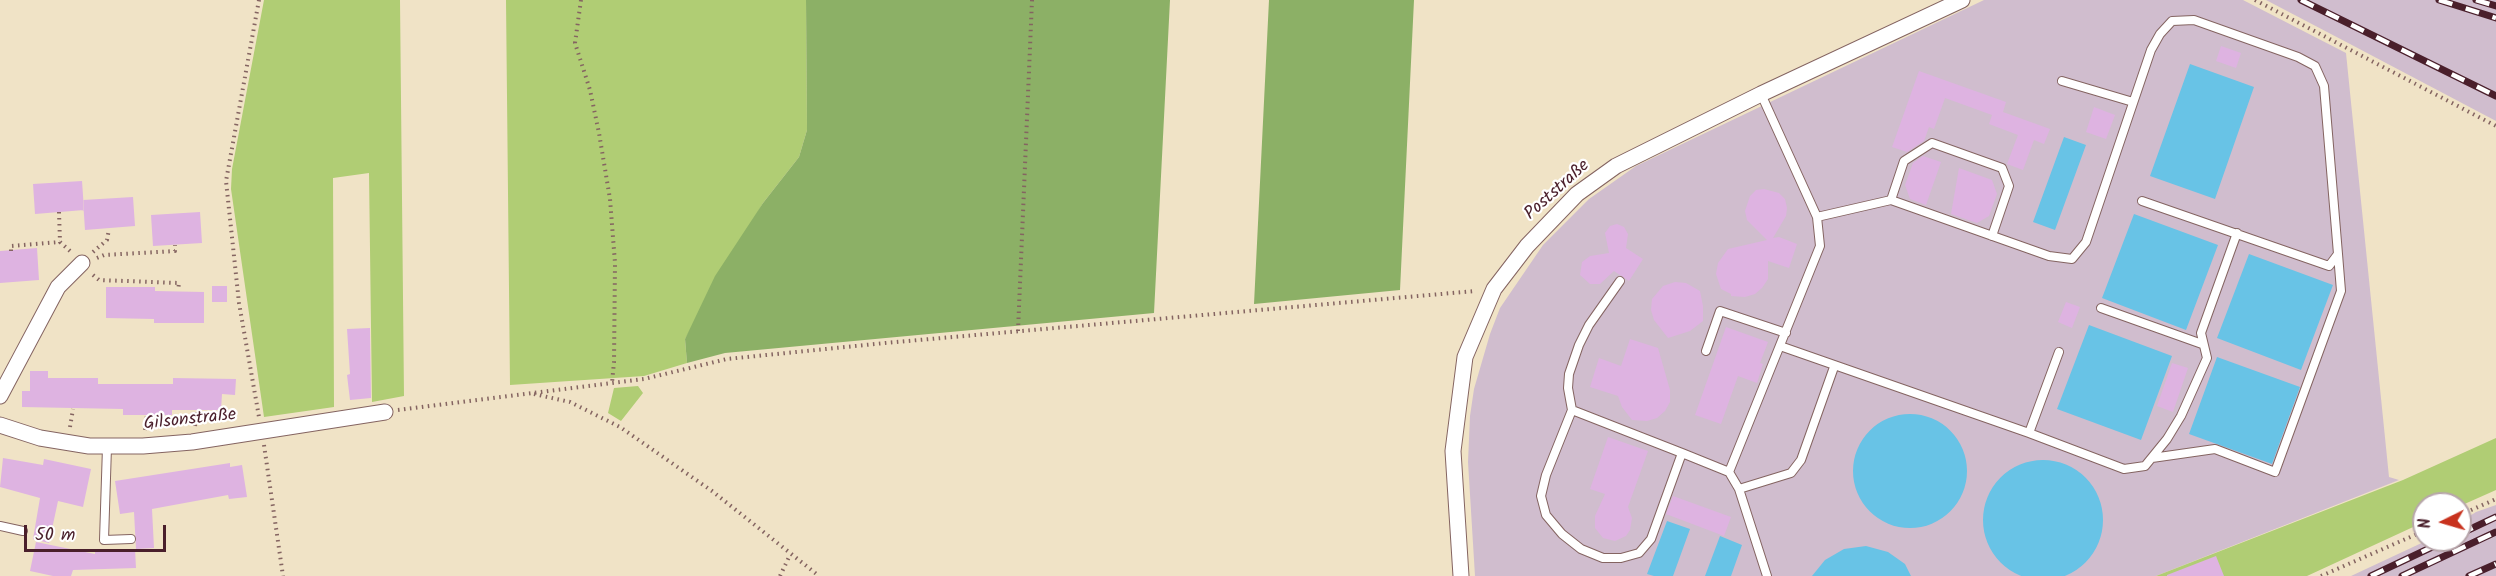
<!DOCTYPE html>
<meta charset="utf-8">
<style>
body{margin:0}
#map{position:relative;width:2496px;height:576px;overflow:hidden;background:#f0e3c6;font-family:Kalam,sans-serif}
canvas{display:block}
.north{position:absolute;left:2412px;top:492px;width:60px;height:60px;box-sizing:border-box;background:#fff;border:2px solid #b7a5aa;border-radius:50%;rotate:265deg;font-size:16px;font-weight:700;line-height:24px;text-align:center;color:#4a1f2b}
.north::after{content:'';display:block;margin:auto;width:21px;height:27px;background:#c8321e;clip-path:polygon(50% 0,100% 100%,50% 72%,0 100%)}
.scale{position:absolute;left:24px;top:525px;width:142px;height:27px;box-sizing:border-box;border:3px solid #4a1f2b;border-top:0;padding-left:8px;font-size:18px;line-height:21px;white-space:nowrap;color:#4a1f2b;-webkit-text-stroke:4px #fff;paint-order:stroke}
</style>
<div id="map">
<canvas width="2496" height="576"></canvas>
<div class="north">N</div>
<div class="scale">50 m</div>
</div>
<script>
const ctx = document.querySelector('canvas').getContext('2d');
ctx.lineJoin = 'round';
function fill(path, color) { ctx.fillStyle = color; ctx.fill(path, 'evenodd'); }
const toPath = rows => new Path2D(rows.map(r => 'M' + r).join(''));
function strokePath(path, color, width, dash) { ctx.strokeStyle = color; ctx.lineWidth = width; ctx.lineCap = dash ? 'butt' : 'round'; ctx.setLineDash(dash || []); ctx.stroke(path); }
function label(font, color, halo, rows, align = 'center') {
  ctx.font = font + ' Kalam,sans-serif'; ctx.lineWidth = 4.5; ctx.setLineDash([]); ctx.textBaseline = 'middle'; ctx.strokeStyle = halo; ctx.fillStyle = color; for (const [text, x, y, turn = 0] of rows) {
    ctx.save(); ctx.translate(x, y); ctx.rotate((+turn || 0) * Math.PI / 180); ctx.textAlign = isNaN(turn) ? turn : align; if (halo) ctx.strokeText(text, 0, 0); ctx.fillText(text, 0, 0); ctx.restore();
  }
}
fill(toPath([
 [1984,0,2243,0,2346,53,2389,477,2399,480,2156,576,1475,576,1468,462,1470,416,1474,389,1490,334,1500,308,1543,245,1589,199,1636,166],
 [2266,0,2496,0,2496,121,2350,44],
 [2496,505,2496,576,2351,576,2428,540,2460,540,2460,522,2476,512]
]), '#d0bdce');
fill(toPath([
 [264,0,400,0,404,396,372,402,369,173,333,178,334,407,264,417,231,189,232,169],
 [506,0,806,0,807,130,799,157,763,203,685,339,687,363,644,376,510,385],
 [638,386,643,393,621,421,608,413,614,388],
 [2496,438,2496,490,2460,506,2460,504,2424,504,2424,522,2307,576,2156,576,2403,480]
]), '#b0cd74');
fill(toPath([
 [806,0,1170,0,1154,313,725,353,687,363,685,339,715,276,763,203,799,157,807,130],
 [1269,0,1414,0,1400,290,1254,304]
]), '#8cb066');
fill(toPath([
 [2190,64,2254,87,2215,199,2150,176],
 [2064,137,2086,145,2055,230,2033,222],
 [2134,214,2218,245,2186,330,2102,298],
 [2249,254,2333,285,2301,370,2217,338],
 [2089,325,2172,356,2141,440,2057,409],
 [2217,357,2300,387,2272,464,2189,434],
 '1853 471a57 57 0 1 1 114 0a57 57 0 1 1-114 0Z',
 '1983 520a60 60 0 1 1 120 0a60 60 0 1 1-120 0Z',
 [1667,521,1690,529,1673,576,1654,576,1647,574],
 [1720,536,1742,545,1731,576,1705,576],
 [1866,546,1888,552,1905,564,1911,576,1812,576,1825,560,1844,549]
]), '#68c3e6');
fill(toPath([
 [2221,46,2241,53,2236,68,2216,61],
 [1919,71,2006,102,2003,112,2050,129,2044,144,2034,140,2023,170,2007,164,2018,135,1989,124,1992,115,1945,98,1934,129,1929,127,1924,141,1907,152,1892,147],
 [2094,107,2115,115,2106,139,2086,132],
 [1923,156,1941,162,1926,205,1910,199,1905,185,1913,163],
 [1959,168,1992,180,1997,194,1989,216,1977,223,1951,214],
 [82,181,84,210,35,214,33,184],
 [1764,189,1779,193,1785,199,1787,208,1786,216,1773,238,1779,237,1797,244,1789,268,1768,261,1768,279,1762,288,1755,294,1745,297,1731,296,1731,294,1721,289,1716,274,1718,263,1728,249,1767,240,1747,220,1745,211,1750,196,1756,190],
 [133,197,135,226,85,230,83,200],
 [200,212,202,243,153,246,151,215],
 [1617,224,1624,227,1628,234,1626,248,1643,259,1629,281,1614,271,1600,284,1590,284,1580,275,1582,262,1590,256,1609,253,1605,233,1610,226],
 [37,248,39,280,0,283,0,251],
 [1675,282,1686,283,1700,291,1703,306,1703,321,1690,331,1668,338,1654,320,1651,310,1652,299,1663,286],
 [212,286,227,286,227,302,212,302],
 [106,287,155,287,155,291,204,292,204,323,154,323,154,319,106,318],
 [2066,302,2080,307,2072,328,2058,322],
 [1726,327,1768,342,1760,363,1763,364,1757,383,1738,376,1721,424,1695,415],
 [370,328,371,398,350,400,347,375,350,374,347,329],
 [1630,339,1658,348,1670,390,1670,402,1665,411,1657,418,1647,421,1632,420,1622,407,1618,396,1590,387,1599,358,1621,366],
 [2172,363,2188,368,2173,412,2157,406],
 [30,371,48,371,48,378,98,378,98,384,173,384,173,378,236,379,235,395,222,394,221,410,172,410,172,415,123,415,123,409,22,407,22,391,30,391],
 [1608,437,1648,451,1628,507,1632,518,1630,530,1626,536,1615,541,1603,538,1595,528,1595,516,1605,494,1590,489],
 [3,458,43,465,44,459,91,469,83,507,58,501,49,543,33,539,40,498,0,487],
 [230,463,230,467,242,465,247,497,229,499,228,495,152,509,154,548,136,549,134,512,120,514,115,481],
 [1673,496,1731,517,1724,536,1666,514],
 [36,542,95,554,95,550,135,549,136,568,73,570,71,576,53,576,30,571],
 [2216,556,2224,576,2167,576,2167,575]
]), '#deb3e1');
const service = toPath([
 [2062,81,2133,102],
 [1761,94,1817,217,1820,246,1729,472,1739,489,1767,576],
 [1891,200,1904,161,1932,143,2002,168,2009,186,1992,236],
 [1817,217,1891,200,2049,256,2072,259,2086,242,2151,50,2160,34,2172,21,2194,20,2298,57,2315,66,2324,86,2338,254,2329,266,2142,201],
 [2101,308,2202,344],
 [1780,346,2029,433,2124,469,2145,466,2167,439,2181,416,2207,358,2201,333,2237,233],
 [1706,351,1720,311,1786,333],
 [1572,410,1568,388,1569,374,1579,345,1589,325,1620,281],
 [2029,433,2059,352],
 [107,447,104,540,131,539],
 [1682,453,1572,410,1546,475,1541,496,1546,515,1562,534,1581,549,1603,558,1621,558,1639,553,1651,539,1682,453,1729,472],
 [2152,458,2215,449,2275,472,2341,291,2338,254],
 [1739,489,1791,473,1801,460,1834,367],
 [0,526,23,531]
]);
const minor = toPath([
 [0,396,58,287,82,263],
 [0,425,40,438,89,446,143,446,192,442,385,412],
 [1461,576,1453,451,1465,357,1494,289,1527,246,1577,194,1616,166,1761,94,1962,0]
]);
strokePath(service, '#846461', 10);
strokePath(minor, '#846461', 17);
strokePath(toPath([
 [259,0,226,181,239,303,259,417],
 [581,0,575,43,590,90,599,133,610,199,615,263,614,362,612,383],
 [2255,0,2496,126],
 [59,212,60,242,71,252],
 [11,251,11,246,60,242],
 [93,252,107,240,109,229],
 [97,258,104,255,175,251,175,245],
 [93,275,99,280,179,283,178,291],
 [1018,331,1032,0],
 [534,394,570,402,620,427,712,491,819,576],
 [398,410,644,379,727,359,885,343,1475,291],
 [195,426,197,410],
 [70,427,73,409],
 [145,430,147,415],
 [264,445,283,576],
 [2460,515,2496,499],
 [780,576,790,555],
 [2321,576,2424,531]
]), '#846461', 4, [1.5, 4.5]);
strokePath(service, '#fff', 8);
strokePath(minor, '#fff', 15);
const rail = toPath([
 [2301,0,2496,96],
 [2439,0,2496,18],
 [2476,0,2496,6],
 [2460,534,2496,517],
 [2371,576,2447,540],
 [2402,576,2496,532],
 [2469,576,2496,564]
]);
strokePath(rail, '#4a1f2b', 7);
strokePath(rail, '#fff', 4.5, [14]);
label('18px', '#4a1f2b', '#fff', [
 ["Poststraße",1558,191,-42],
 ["Gilsonstraße",190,421,-6]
]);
</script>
